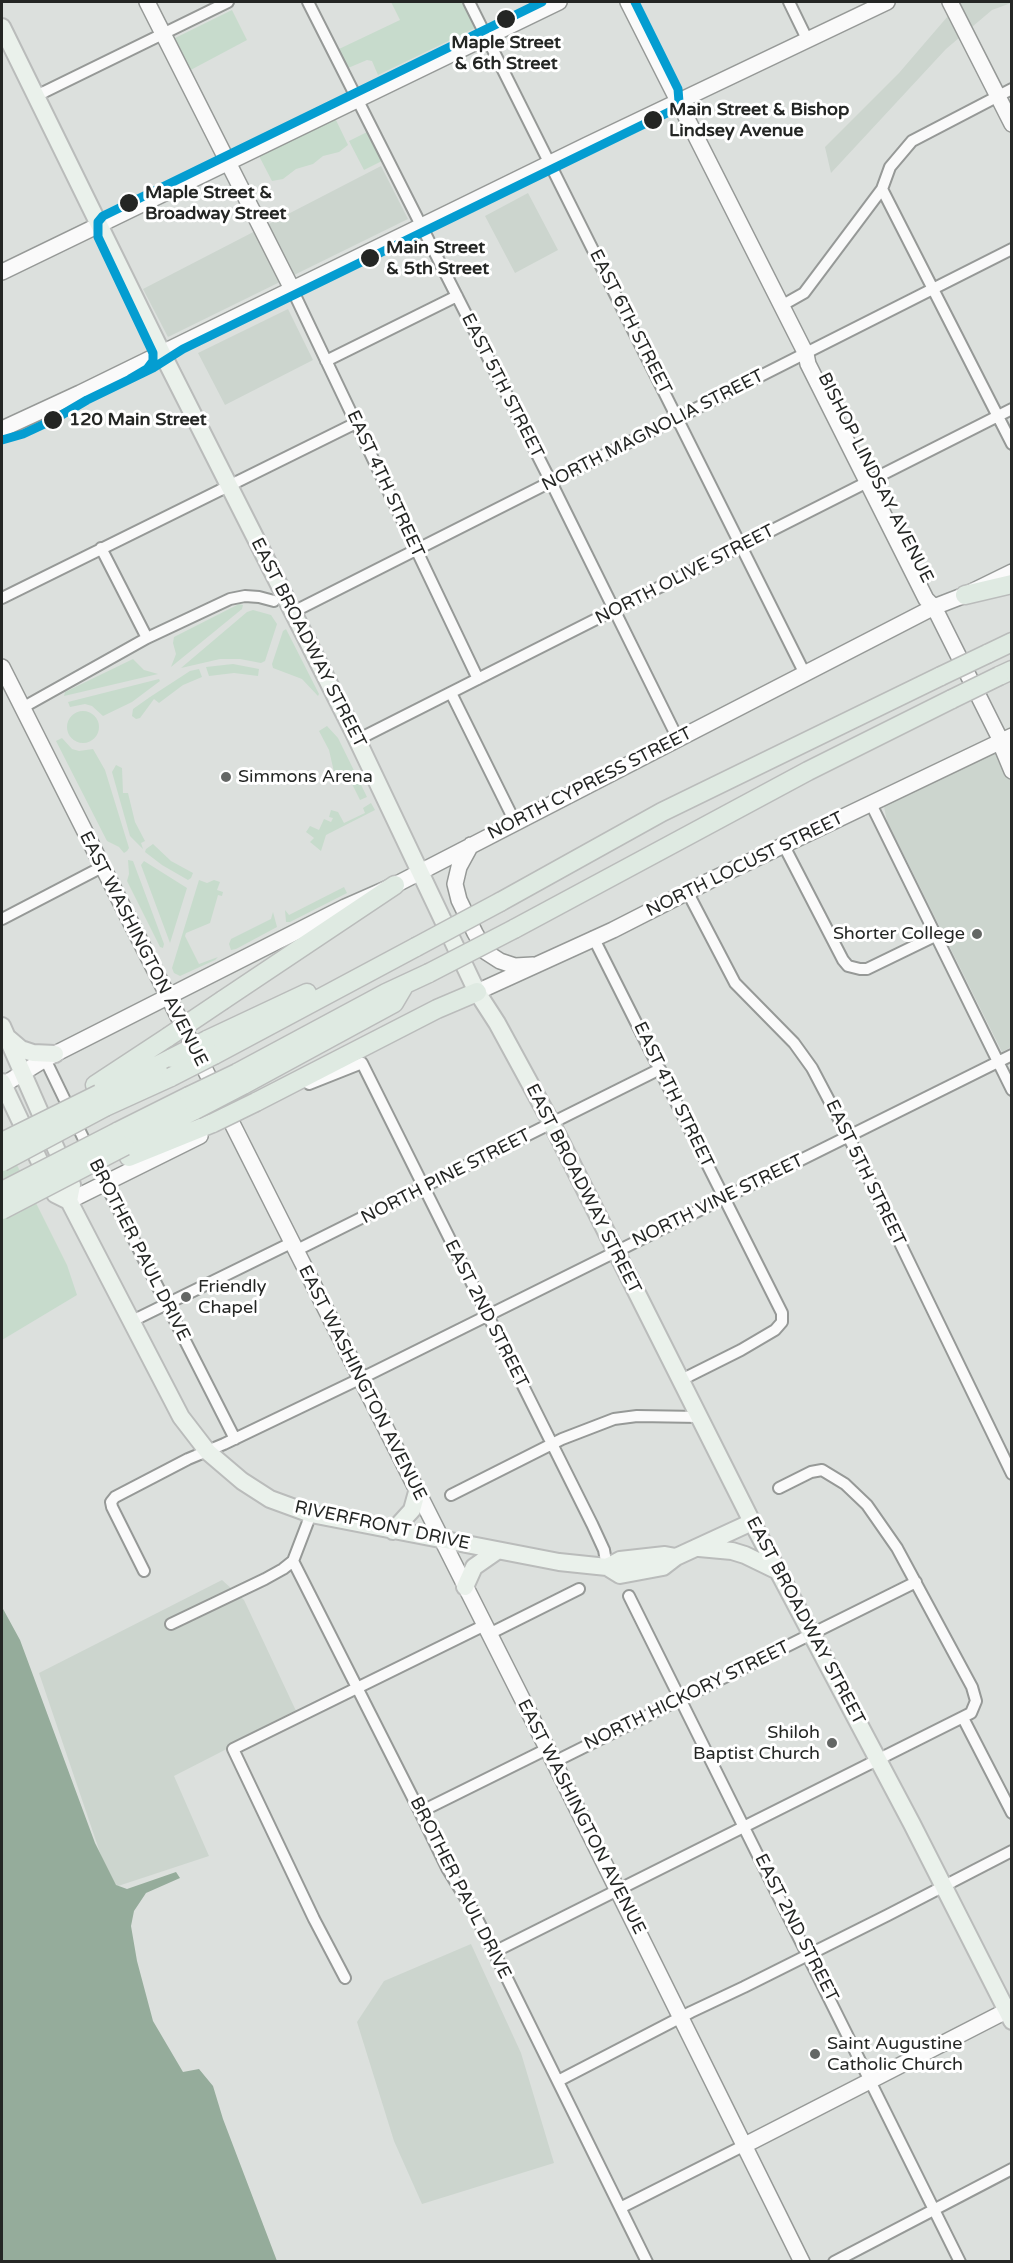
<!DOCTYPE html>
<style>
body{margin:0}
#map{position:relative;width:1013px;height:2263px;overflow:hidden;background:#dce0dd;font-family:"Varela Round",sans-serif}
canvas{display:block}
.frame{position:absolute;inset:0;border:3px solid #242624;pointer-events:none}
</style>
<div id="map">
<canvas width="1013" height="2263"></canvas>
<div class="frame"></div>
</div>
<script>
const ctx = document.querySelector('canvas').getContext('2d');
ctx.lineJoin = 'round';
function fill(path, color) { ctx.fillStyle = color; ctx.fill(path, 'evenodd'); }
const toPath = rows => new Path2D(rows.map(r => 'M' + r).join(''));
function strokePath(path, color, width, dash) { ctx.strokeStyle = color; ctx.lineWidth = width; ctx.lineCap = dash ? 'butt' : 'round'; ctx.setLineDash(dash || []); ctx.stroke(path); }
function label(font, color, halo, rows, align = 'center') {
  ctx.font = font + ' "Varela Round",sans-serif'; ctx.lineWidth = 6; ctx.setLineDash([]); ctx.textBaseline = 'middle'; ctx.strokeStyle = halo; ctx.fillStyle = color; for (const [text, x, y, turn = 0] of rows) {
    ctx.save(); ctx.translate(x, y); ctx.rotate((+turn || 0) * Math.PI / 180); ctx.textAlign = isNaN(turn) ? turn : align; if (halo) ctx.strokeText(text, 0, 0); ctx.fillText(text, 0, 0); ctx.restore();
  }
}
fill(toPath([
 [960,2,1011,2,1011,3,992,10,946,49,831,173,825,147,899,73],
 [381,166,408,219,168,337,143,289],
 [528,193,558,250,515,273,485,216],
 [288,309,313,360,225,405,198,353],
 [1011,744,1011,1047,1002,1052,887,821,884,807,887,804],
 [222,1580,244,1600,297,1713,174,1776,209,1856,112,1888,39,1673],
 [471,1944,521,2053,554,2163,422,2204,394,2141,357,2022,384,1981]
]), '#ccd5ce');
fill(toPath([
 [391,2,463,2,475,28,378,75,372,61,367,60,348,68,339,49,400,20],
 [232,10,247,40,185,73,169,41],
 [335,118,348,145,339,152,323,156,313,164,296,169,283,179,272,181,259,156],
 [367,132,371,140,375,142,382,158,382,161,364,170,349,141],
 [239,604,243,605,242,609,171,667,176,654,173,643,174,637],
 [253,610,271,615,277,624,265,661,261,663,240,659,220,659,181,668,247,612],
 [286,629,319,694,318,696,302,679,273,668,272,664,283,631],
 [133,659,144,670,158,674,64,696,65,692],
 [233,664,259,669,258,676,234,673,209,676,206,667],
 [199,669,202,677,183,685,159,703,154,699,140,718,136,719,132,716,133,709,150,697,190,671],
 [159,679,160,681,132,702,103,716,92,706,85,704,70,707,68,702],
 '67 727a16 16 0 1 1 32 0a16 16 0 1 1-32 0Z',
 [327,726,338,738,367,797,360,800,346,772,334,772,329,750,319,731],
 [62,738,72,749,79,751,93,749,105,770,129,848,127,851,124,853,119,847,107,841,56,741],
 [116,765,122,768,123,793,128,793,135,822,145,841,141,843,143,849,130,836,112,772],
 [371,803,375,810,326,835,321,851,310,842,314,838,306,832,310,826,319,830,324,819,331,822,333,818,329,817,331,810,338,812,344,823,365,813,363,808],
 [153,844,171,861,193,873,191,878,188,880,162,865,145,852,146,849],
 [128,860,133,861,164,944,163,948,160,947,127,881,129,874],
 [144,861,187,888,170,943,141,865],
 [199,880,207,883,214,880,220,882,217,890,223,892,222,896,218,895,210,923,186,933,185,936,199,964,218,957,215,960,180,976,174,973,172,968],
 [344,887,347,893,290,922,286,922,285,910,289,915],
 [273,912,277,927,236,949,231,950,229,944,231,939,271,919],
 [2,1135,67,1265,77,1295,2,1340]
]), '#c7dbcc');
fill(toPath([
 [2,1607,20,1640,95,1843,116,1885,127,1889,176,1872,180,1878,146,1893,134,1911,131,1926,137,1961,153,2021,183,2072,199,2069,213,2086,223,2119,277,2261,2,2261]
]), '#95ac9b');
const street = toPath([
 [308,2,551,482,678,739],
 [469,2,805,674],
 [789,2,808,41],
 [1012,89,912,141,890,167,882,189,1012,444],
 [36,96,228,2],
 [292,289,478,679],
 [781,306,804,293,882,189],
 [326,361,457,296],
 [101,548,147,638],
 [2,598,356,423],
 [293,612,1012,249],
 [451,693,515,822],
 [22,708,147,638,230,599,245,596,259,597,274,601],
 [357,740,1012,409],
 [871,804,1012,1090],
 [784,846,843,960,848,966,860,969,867,969,935,936],
 [688,893,735,983,794,1043,812,1068,852,1144,1012,1474],
 [2,919,102,867],
 [593,937,782,1313,782,1322,775,1330,741,1350,681,1380],
 [45,1059,105,1183,235,1439],
 [309,1084,362,1063,592,1524,604,1550,607,1567],
 [295,1251,660,1069],
 [130,1322,291,1243],
 [451,1495,562,1439,614,1419,637,1416,700,1417],
 [311,1514,293,1561,420,1812,447,1868,471,1907,494,1952,647,2262],
 [144,1571,112,1507,111,1502,115,1497,188,1459,224,1444,372,1373,1012,1055],
 [629,1596,960,2262],
 [171,1624,265,1579,283,1569,293,1561],
 [489,1634,579,1589],
 [963,1718,1012,1813],
 [554,1762,916,1582],
 [420,1812,547,1749],
 [494,1952,971,1713,976,1701,972,1687,897,1548,867,1505,845,1484,822,1470,811,1472,779,1488],
 [345,1978,314,1919,233,1749,485,1625],
 [558,2081,691,2012,744,1987,888,1915,1012,1851],
 [622,2207,745,2145],
 [834,2262,1012,2169]
]);
const secondary = toPath([
 [147,2,292,289],
 [628,2,806,354,808,364,926,599,934,607,1001,741,1012,755],
 [950,2,1012,124],
 [2,272,559,2],
 [2,429,80,393,587,145,887,2],
 [2,667,554,1762,802,2262],
 [1002,747,1012,771],
 [471,845,459,867,455,884,459,900,475,933,486,952,500,961,515,966,533,965],
 [477,992,613,930,709,881,1012,736],
 [3,1085,45,1059,181,990,345,907,395,885,934,607,965,595,1012,572],
 [69,1201,200,1136],
 [745,2145,1012,2008]
]);
const primary = toPath([
 [2,27,162,353,354,733,477,992,497,1023,552,1124,752,1522,912,1824,1012,2021],
 [2,1026,72,1185,69,1201],
 [7,1037,21,1049,33,1053,55,1054],
 [2,1082,55,1194,69,1201,181,1417,208,1452,242,1481,270,1499,311,1514,559,1562,607,1567,620,1560,665,1555,676,1557],
 [393,1531,412,1510,417,1492],
 [699,1548,732,1551,745,1555,778,1571],
 [607,1567,620,1575,663,1567,676,1557,752,1522],
 [465,1587,474,1567,497,1551]
]);
const highway = toPath([
 [965,595,1012,584],
 [987,654,1012,642],
 [999,676,1012,670],
 [500,902,662,812,941,676],
 [514,929,808,771,952,699],
 [223,1000,395,885],
 [207,1040,307,993],
 [214,1055,416,947],
 [237,1073,386,993,429,973],
 [95,1085,168,1037],
 [243,1085,394,1003,404,986],
 [106,1091,172,1058],
 [256,1102,437,1009,477,992],
 [105,1107,171,1077],
 [117,1132,189,1096],
 [125,1146,195,1110],
 [129,1157,213,1123]
]);
strokePath(street, '#969997', 14);
strokePath(secondary, '#969997', 18);
strokePath(primary, '#babcbb', 20);
strokePath(highway, '#babcbb', 21);
strokePath(street, '#fafafa', 10);
strokePath(secondary, '#fafafa', 15);
strokePath(primary, '#eaf1eb', 16);
strokePath(highway, '#dfeae2', 18);
const highwayBridge = toPath([
 [941,676,987,654],
 [952,699,999,676],
 [416,947,500,902],
 [429,973,514,929],
 [168,1037,223,1000],
 [172,1058,207,1040],
 [171,1077,214,1055],
 [189,1096,237,1073],
 [195,1110,243,1085],
 [213,1123,256,1102],
 [2,1142,99,1094],
 [2,1162,105,1107],
 [2,1191,117,1132],
 [2,1210,125,1146]
]);
strokePath(highwayBridge, '#babcbb', 21, []);
strokePath(highwayBridge, '#dfeae2', 18);
strokePath(toPath([
 [130,379,147,369,153,361,153,353,98,237,98,222,103,216,542,2],
 [2,440,23,434,53,420,87,400,153,368,183,349,671,111,679,102,678,89,635,2]
]), '#049dd1', 9);
for (const [x, y, r, color] of [
 [506,19,10,"#242624"],
 [653,120,10,"#242624"],
 [129,203,10,"#242624"],
 [370,258,10,"#242624"],
 [53,420,10,"#242624"],
 [226,777,6,"#646765"],
 [977,934,6,"#646765"],
 [186,1297,6,"#646765"],
 [832,1743,6,"#646765"],
 [815,2054,6,"#646765"]
]) { const dot = new Path2D(); dot.arc(x, y, r, 0, 2 * Math.PI); ctx.fillStyle = color; ctx.fill(dot); strokePath(dot, '#fff', 2); }
label('bold 18px', '#242624', '#fff', [
 ["Maple Street",506,43,"center"],
 ["& 6th Street",506,64,"center"],
 ["Main Street & Bishop",669,110],
 ["Lindsey Avenue",669,131],
 ["Maple Street &",145,193],
 ["Broadway Street",145,214],
 ["Main Street",386,248],
 ["& 5th Street",386,269],
 ["120 Main Street",69,420]
], 'left');
label('18px', '#242624', '#fff', [
 ["EAST 6TH STREET",630,322,63],
 ["EAST 5TH STREET",502,386,63],
 ["NORTH MAGNOLIA STREET",653,431,-27],
 ["BISHOP LINDSAY AVENUE",875,478,63],
 ["EAST 4TH STREET",385,484,65],
 ["NORTH OLIVE STREET",685,575,-27],
 ["EAST BROADWAY STREET",308,643,63],
 ["NORTH CYPRESS STREET",590,784,-27],
 ["NORTH LOCUST STREET",745,865,-26],
 ["EAST WASHINGTON AVENUE",143,949,63],
 ["EAST 4TH STREET",673,1095,64],
 ["EAST 5TH STREET",865,1173,64],
 ["NORTH PINE STREET",446,1177,-27],
 ["EAST BROADWAY STREET",583,1189,63],
 ["NORTH VINE STREET",718,1201,-26],
 ["BROTHER PAUL DRIVE",139,1250,63],
 ["EAST 2ND STREET",486,1314,63],
 ["EAST WASHINGTON AVENUE",362,1383,63],
 ["RIVERFRONT DRIVE",382,1526,12],
 ["EAST BROADWAY STREET",805,1621,62],
 ["NORTH HICKORY STREET",687,1696,-26],
 ["EAST WASHINGTON AVENUE",581,1817,63],
 ["BROTHER PAUL DRIVE",460,1888,63],
 ["EAST 2ND STREET",796,1928,63]
]);
label('18px', '#242624', '#fff', [
 ["Simmons Arena",238,777],
 ["Shorter College",965,934,"right"],
 ["Friendly",198,1287],
 ["Chapel",198,1308],
 ["Shiloh",820,1733,"right"],
 ["Baptist Church",820,1754,"right"],
 ["Saint Augustine",827,2044],
 ["Catholic Church",827,2065]
], 'left');
</script>
